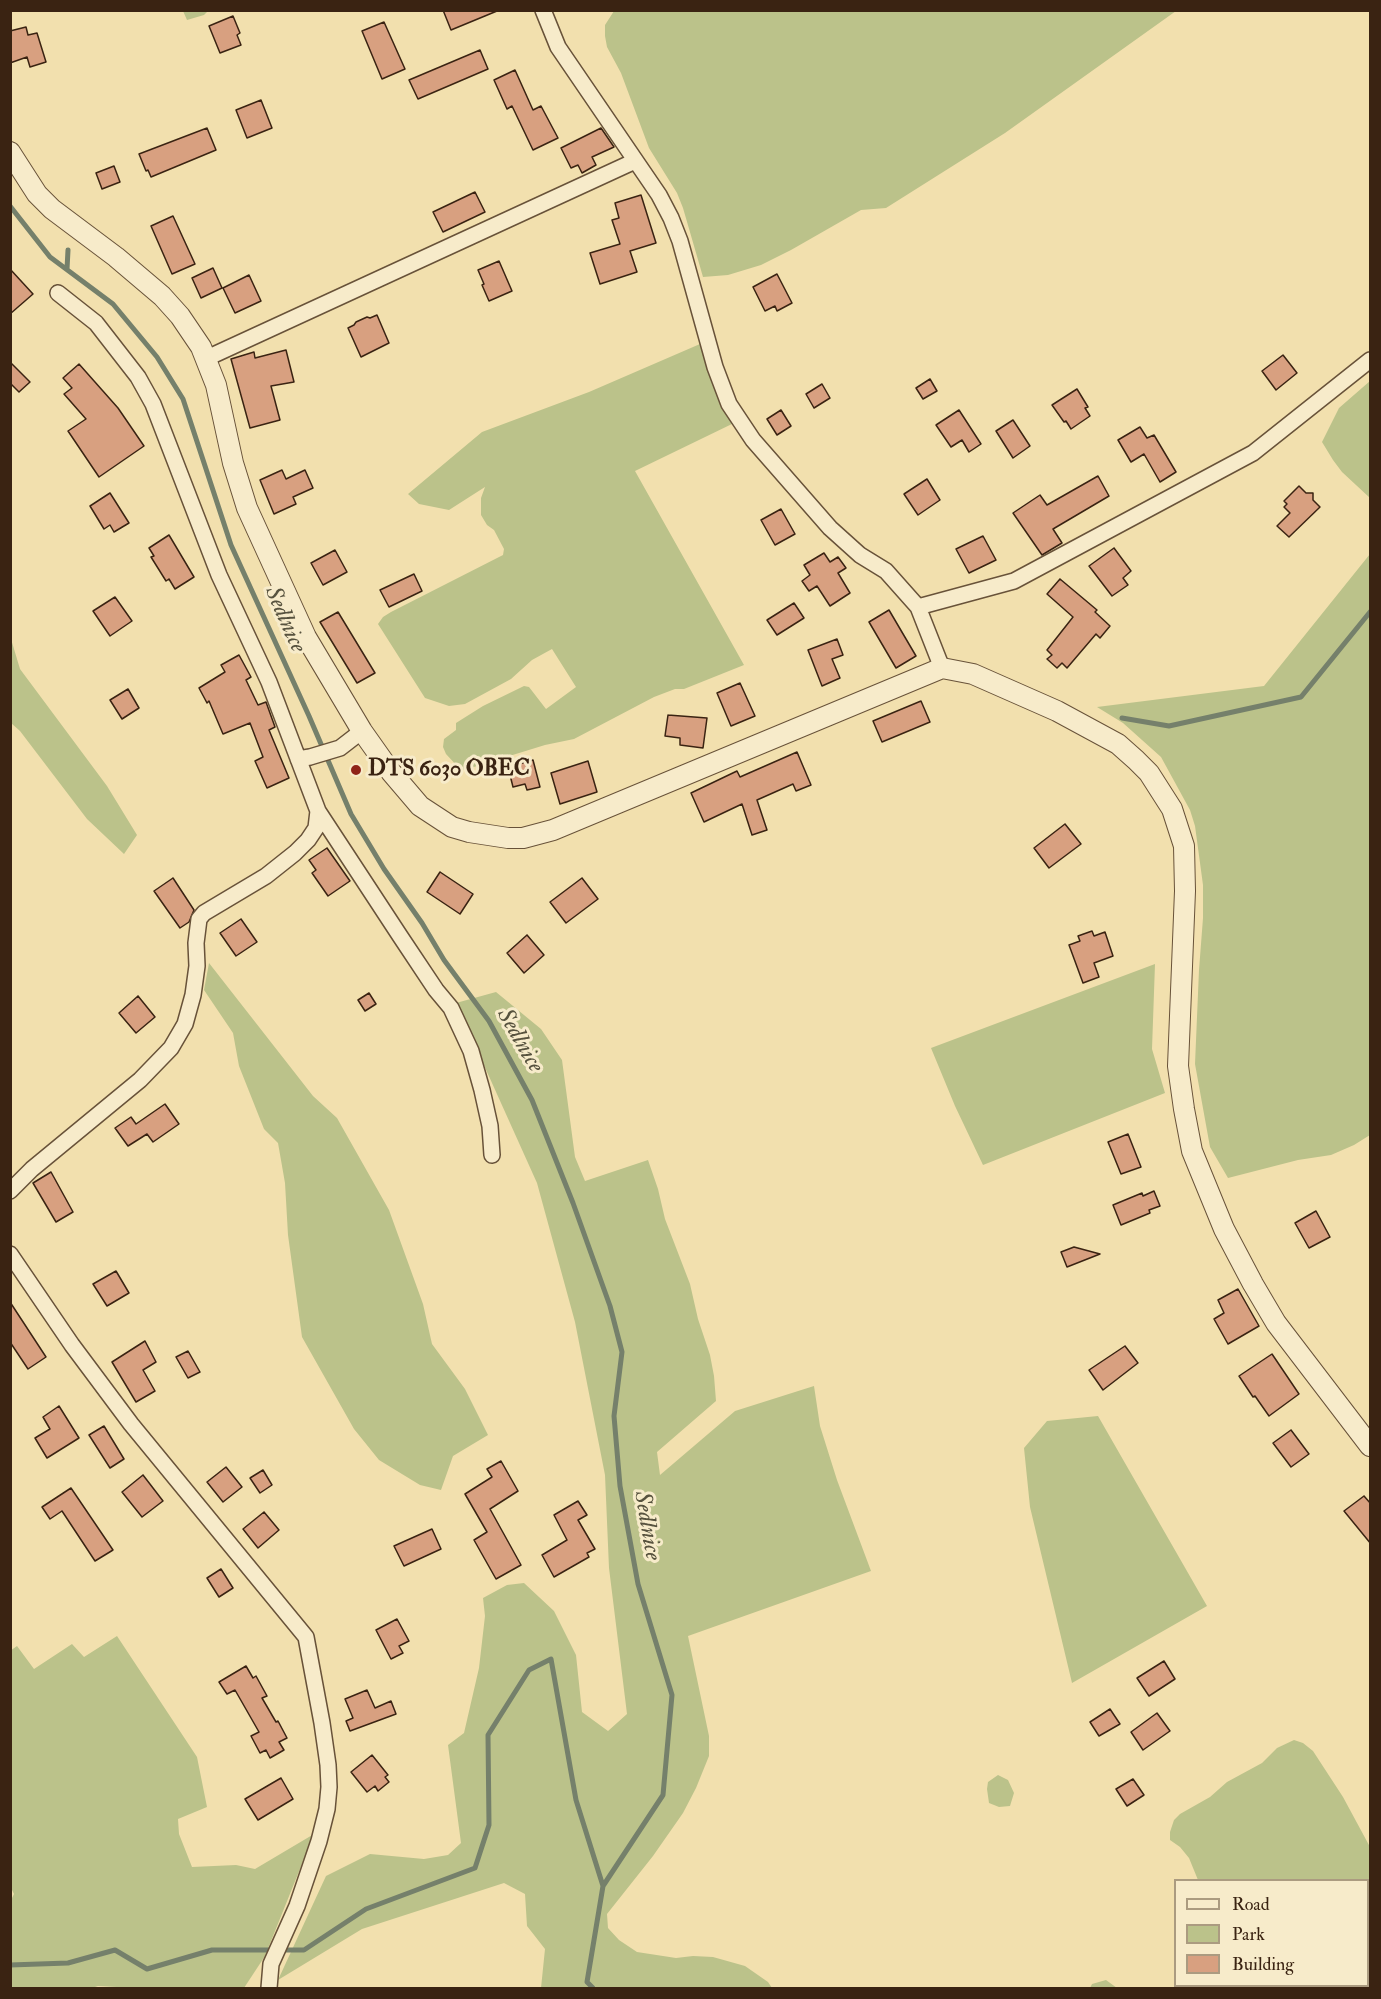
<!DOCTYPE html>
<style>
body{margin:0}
#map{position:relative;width:1381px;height:1999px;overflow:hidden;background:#f2e0ae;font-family:"IM FELL Double Pica",serif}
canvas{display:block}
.frame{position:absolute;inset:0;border:12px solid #3a2312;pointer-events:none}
.legend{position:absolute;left:1174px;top:1879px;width:195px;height:108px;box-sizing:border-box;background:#f7ebca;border:2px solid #ab9b80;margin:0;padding:8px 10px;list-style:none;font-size:18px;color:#3a2312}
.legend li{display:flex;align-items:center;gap:12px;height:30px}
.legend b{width:30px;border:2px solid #ab9b80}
</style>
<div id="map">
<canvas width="1381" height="1999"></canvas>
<div class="frame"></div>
<ul class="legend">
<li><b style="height:8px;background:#f7ebca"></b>Road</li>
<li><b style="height:16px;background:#bbc28a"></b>Park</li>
<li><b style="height:16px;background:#d8a080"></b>Building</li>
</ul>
</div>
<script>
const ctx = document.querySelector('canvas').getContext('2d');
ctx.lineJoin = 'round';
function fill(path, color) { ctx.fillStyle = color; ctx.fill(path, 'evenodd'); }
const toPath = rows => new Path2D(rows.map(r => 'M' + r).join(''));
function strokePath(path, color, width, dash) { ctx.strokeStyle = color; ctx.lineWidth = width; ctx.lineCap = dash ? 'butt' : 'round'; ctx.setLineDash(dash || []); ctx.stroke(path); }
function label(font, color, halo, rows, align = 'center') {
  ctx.font = font + ' "IM FELL Double Pica",serif'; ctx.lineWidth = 6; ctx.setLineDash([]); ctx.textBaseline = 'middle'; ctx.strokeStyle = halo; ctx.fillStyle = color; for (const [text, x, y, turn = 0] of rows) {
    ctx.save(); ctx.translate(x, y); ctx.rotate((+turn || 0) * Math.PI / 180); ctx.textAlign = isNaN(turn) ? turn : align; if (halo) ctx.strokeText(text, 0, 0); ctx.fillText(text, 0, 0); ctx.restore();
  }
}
fill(toPath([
 [183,11,208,11,204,15,187,20],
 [614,11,614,10,1176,11,1005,133,886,208,861,210,791,250,761,265,728,275,703,277,683,208,677,193,649,148,621,73,607,47,605,36,605,25],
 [700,344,715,386,734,423,635,471,744,665,684,689,675,689,654,697,574,739,545,745,464,770,458,767,446,754,443,747,444,739,456,730,456,723,483,706,524,686,529,687,546,709,576,687,552,649,532,660,511,679,465,704,449,706,425,698,378,624,383,617,391,612,503,555,504,549,494,530,487,525,481,515,481,498,485,487,449,510,419,504,408,494,482,432,589,392],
 [1370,381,1370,498,1342,472,1333,460,1322,442,1339,408],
 [1370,554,1370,1135,1354,1145,1331,1155,1298,1160,1228,1178,1210,1147,1195,1064,1199,970,1203,918,1203,885,1195,826,1190,810,1161,757,1123,723,1097,707,1264,686],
 [11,639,20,669,107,786,137,835,124,854,87,819,20,731,11,723],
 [209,963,313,1096,337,1118,389,1210,423,1304,432,1344,465,1389,488,1435,453,1456,441,1490,420,1485,379,1460,354,1429,302,1337,288,1235,285,1183,278,1143,264,1129,239,1066,233,1033,204,990],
 [1155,964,1152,1049,1165,1093,983,1165,955,1106,931,1048],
 [496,992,541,1029,562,1060,575,1157,585,1181,648,1160,658,1189,665,1219,690,1284,698,1319,710,1355,714,1376,716,1401,657,1452,660,1475,735,1411,814,1386,820,1426,837,1480,871,1571,688,1636,709,1736,709,1756,696,1788,683,1813,653,1856,607,1914,608,1928,619,1940,637,1952,676,1958,693,1956,713,1957,745,1966,768,1982,772,1988,541,1988,545,1949,527,1926,525,1894,504,1883,362,1929,278,1980,326,1876,370,1854,424,1859,448,1855,461,1843,448,1745,464,1733,479,1668,485,1616,483,1598,507,1585,524,1583,554,1611,576,1655,582,1712,608,1731,627,1714,609,1568,605,1475,575,1322,537,1183,456,1003],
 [1098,1416,1207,1606,1072,1683,1030,1507,1024,1448,1047,1421],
 [117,1636,197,1757,207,1807,178,1819,179,1834,192,1867,236,1865,255,1869,314,1834,265,1956,244,1988,135,1988,98,1986,92,1988,11,1988,10,1902,14,1894,10,1886,10,1651,17,1646,34,1669,72,1644,84,1657],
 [1294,1740,1303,1743,1313,1751,1343,1797,1370,1847,1370,1988,1211,1988,1210,1986,1368,1986,1368,1880,1198,1880,1189,1858,1180,1847,1170,1840,1170,1832,1174,1820,1180,1814,1210,1797,1227,1782,1262,1763,1277,1748],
 [998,1775,1008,1780,1014,1793,1010,1806,999,1807,989,1803,987,1789,988,1782],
 [1106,1980,1117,1988,1090,1988,1092,1984]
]), '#bbc28a');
strokePath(toPath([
 [10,206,50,257,113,304,157,357,183,399,231,545,309,716,351,814,384,869,422,923,444,960,489,1021,532,1100,573,1203,610,1306,622,1352,614,1416,620,1486,638,1584,672,1695,663,1795,603,1886,587,1982,593,1988],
 [67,269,68,250],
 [1122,718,1169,726,1301,697,1370,612],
 [10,1965,68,1963,115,1950,147,1969,212,1950,304,1950,366,1909,475,1868,489,1825,488,1735,529,1670,551,1659,576,1800,603,1886]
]), '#75806b', 5);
const building = toPath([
 [443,10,497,10,497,11,451,30,443,10],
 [233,16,240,33,237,35,241,45,220,53,209,26,233,16],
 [384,22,405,69,382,79,362,31,384,22],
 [26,27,28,35,37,33,46,62,30,67,27,57,10,63,10,31,26,27],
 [480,50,488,69,418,99,409,80,480,50],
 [515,70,533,110,541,106,558,138,533,150,512,106,507,109,494,80,515,70],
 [261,100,272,128,247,138,236,110,261,100],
 [207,128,216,150,151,177,148,170,146,171,139,154,207,128],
 [601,128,614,147,592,157,596,165,582,173,578,165,571,168,561,148,601,128],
 [114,166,120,182,102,189,96,173,114,166],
 [475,192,485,212,443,232,433,212,475,192],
 [641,195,656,243,630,251,637,272,600,284,590,253,620,244,612,220,619,218,615,203,641,195],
 [173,216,195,264,172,274,151,226,173,216],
 [499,261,512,291,489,301,482,285,484,284,478,270,499,261],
 [213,268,222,288,201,298,192,278,213,268],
 [10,269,33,294,10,314,10,269],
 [777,274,792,303,777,311,775,306,765,311,753,287,777,274],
 [249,275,261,301,235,313,223,288,249,275],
 [377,315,389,343,361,357,348,328,354,325,356,322,367,317,370,318,377,315],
 [286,350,294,382,271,386,280,420,250,428,231,359,254,352,255,358,286,350],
 [1283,355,1297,373,1276,390,1262,371,1283,355],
 [10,362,30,382,19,392,10,383,10,362],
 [79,364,118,408,144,446,99,477,68,431,86,419,64,394,72,388,63,378,79,364],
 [930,379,937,391,923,399,916,388,930,379],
 [822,384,830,398,814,408,806,394,822,384],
 [1077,389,1088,407,1085,408,1090,416,1071,429,1066,421,1064,422,1052,405,1077,389],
 [781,410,791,426,777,435,767,419,781,410],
 [959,410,981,444,969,452,962,440,951,447,936,425,959,410],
 [1013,420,1030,446,1013,458,996,431,1013,420],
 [1140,427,1147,438,1154,435,1176,472,1160,482,1144,454,1131,462,1118,440,1140,427],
 [282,470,286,479,305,470,313,488,293,497,296,504,274,514,260,480,282,470],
 [1098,476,1109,496,1053,529,1062,543,1042,555,1013,513,1040,495,1047,505,1098,476],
 [927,479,940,500,918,515,904,494,927,479],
 [1299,486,1306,493,1313,493,1313,500,1320,507,1289,537,1277,526,1290,513,1284,507,1287,504,1284,501,1299,486],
 [110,493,129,523,114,532,110,525,104,529,90,506,110,493],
 [781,509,795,534,775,545,761,520,781,509],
 [169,535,194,577,175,589,169,579,166,581,151,557,154,556,149,548,169,535],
 [983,536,996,560,969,573,956,549,983,536],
 [1114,548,1131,571,1123,578,1128,585,1112,596,1089,566,1114,548],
 [335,550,347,572,323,585,311,563,335,550],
 [824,553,830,562,838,557,846,568,838,573,850,593,830,606,817,586,809,591,802,581,810,575,804,565,824,553],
 [414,574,422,591,389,607,380,590,414,574],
 [1060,579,1097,610,1095,612,1110,626,1100,638,1096,634,1067,668,1062,663,1057,668,1047,659,1052,655,1047,650,1073,617,1047,594,1060,579],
 [115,597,132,621,110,636,93,611,115,597],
 [794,603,804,618,777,635,767,620,794,603],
 [889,610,916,656,896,668,869,622,889,610],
 [338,612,375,673,357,683,320,622,338,612],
 [837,639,843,655,832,659,840,678,822,686,808,650,837,639],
 [239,655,251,677,246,680,258,705,266,702,275,727,269,730,289,778,267,788,255,761,263,757,250,723,223,734,209,701,207,703,199,688,225,672,221,665,239,655],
 [740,683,755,716,731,726,717,693,740,683],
 [128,689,139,708,122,719,110,700,128,689],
 [921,701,930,722,882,742,873,721,921,701],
 [668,715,707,718,703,748,680,745,680,738,665,736,668,715],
 [797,752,811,785,796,791,793,784,757,800,767,830,752,835,742,804,704,822,691,793,737,771,740,777,797,752],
 [533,760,540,787,527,790,525,784,513,787,508,767,533,760],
 [588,761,597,792,560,804,551,773,588,761],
 [1065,824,1081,844,1049,868,1034,848,1065,824],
 [327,848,350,881,328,896,312,873,316,870,309,860,327,848],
 [440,872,473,894,460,914,427,892,440,872],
 [173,878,194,910,189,922,180,928,154,891,173,878],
 [582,878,598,899,566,923,550,902,582,878],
 [241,919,257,942,236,956,220,933,241,919],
 [1092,931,1094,936,1105,932,1113,956,1094,963,1099,977,1083,983,1069,945,1080,941,1078,936,1092,931],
 [527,935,544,955,524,973,507,953,527,935],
 [369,993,376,1004,365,1011,358,1000,369,993],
 [138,996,155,1017,136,1033,119,1013,138,996],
 [165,1104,179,1124,153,1142,147,1134,128,1146,115,1128,131,1117,136,1124,165,1104],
 [1128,1134,1141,1167,1121,1174,1108,1142,1128,1134],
 [51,1172,73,1212,56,1222,33,1183,51,1172],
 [1154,1191,1160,1206,1149,1210,1150,1213,1121,1225,1113,1205,1142,1193,1143,1196,1154,1191],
 [1316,1211,1330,1237,1309,1248,1295,1223,1316,1211],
 [1074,1247,1100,1254,1067,1267,1061,1252,1074,1247],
 [116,1271,129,1293,107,1306,93,1284,116,1271],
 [1238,1289,1259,1326,1228,1344,1214,1319,1224,1313,1218,1300,1238,1289],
 [10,1302,46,1357,28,1369,10,1342,10,1302],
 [145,1341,156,1362,143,1370,155,1391,136,1402,112,1362,145,1341],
 [1125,1346,1138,1363,1103,1390,1089,1370,1125,1346],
 [188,1351,200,1372,188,1378,176,1357,188,1351],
 [1272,1354,1299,1394,1269,1416,1255,1396,1253,1397,1239,1376,1272,1354],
 [59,1406,79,1438,47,1458,35,1438,50,1429,43,1417,59,1406],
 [104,1426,124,1459,110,1468,89,1435,104,1426],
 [1291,1430,1309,1454,1291,1467,1273,1443,1291,1430],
 [501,1461,518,1491,490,1509,521,1565,496,1579,474,1540,487,1532,465,1494,492,1477,487,1469,501,1461],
 [226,1467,242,1487,223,1502,207,1482,226,1467],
 [263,1470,272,1485,260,1493,250,1478,263,1470],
 [143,1475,163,1501,142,1517,122,1492,143,1475],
 [71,1488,113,1550,95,1561,62,1511,50,1519,42,1507,71,1488],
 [1364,1496,1371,1504,1371,1544,1344,1511,1364,1496],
 [578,1501,587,1515,578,1520,595,1549,587,1553,589,1557,554,1577,542,1555,567,1540,554,1515,578,1501],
 [264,1512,279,1530,258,1548,243,1529,264,1512],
 [432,1529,441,1549,404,1566,394,1546,432,1529],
 [221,1569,233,1588,219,1597,207,1578,221,1569],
 [397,1619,409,1641,399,1646,403,1653,391,1659,376,1630,397,1619],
 [1164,1661,1175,1679,1149,1696,1137,1678,1164,1661],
 [246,1666,253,1678,256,1676,267,1696,262,1698,276,1722,278,1721,287,1738,279,1742,284,1750,270,1758,266,1750,260,1753,251,1736,259,1732,235,1690,227,1694,219,1682,246,1666],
 [367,1690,375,1708,391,1701,396,1714,350,1731,346,1721,353,1718,345,1699,367,1690],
 [1110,1709,1120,1724,1099,1736,1090,1722,1110,1709],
 [1157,1713,1170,1731,1143,1750,1131,1732,1157,1713],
 [372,1755,388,1775,385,1777,389,1782,378,1791,375,1786,367,1792,351,1772,372,1755],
 [281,1778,293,1799,258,1820,245,1799,281,1778],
 [1133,1779,1144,1795,1127,1806,1116,1789,1133,1779]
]);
fill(building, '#d8a080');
strokePath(building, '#3a2312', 1.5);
const minor = toPath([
 [543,10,558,47,659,195,671,218,680,241,715,367,729,404,753,440,830,528,860,555,886,571,918,607,942,668],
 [207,358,635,161],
 [918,607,1014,581,1253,453,1370,360],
 [298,759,310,757,340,748,362,731],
 [318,811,400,936,436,990,451,1008,471,1051,482,1090,490,1126,492,1155],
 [10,1191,32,1169,140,1080,171,1048,185,1024,193,995,197,966,196,943,199,919,204,913,266,876,295,853,308,840,316,828,318,811,269,682,219,575,153,404,138,377,96,323,58,293],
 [10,1254,72,1345,131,1424,306,1637,322,1723,328,1765,329,1787,327,1809,319,1841,297,1906,271,1964,269,1988]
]);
const tertiary = toPath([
 [10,152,37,194,52,209,116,257,162,296,180,316,201,347,216,385,233,463,247,508,306,637,362,731,391,772,420,806,452,827,469,832,508,838,523,838,553,830,942,668,973,674,1057,711,1118,744,1136,760,1149,773,1172,809,1184,846,1185,891,1178,1066,1184,1109,1192,1151,1224,1229,1253,1284,1276,1323,1370,1446]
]);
strokePath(minor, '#685239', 18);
strokePath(tertiary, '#685239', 22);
strokePath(minor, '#f7ebca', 15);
strokePath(tertiary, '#f7ebca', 20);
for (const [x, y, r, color] of [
 [356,770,6,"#8f2418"]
]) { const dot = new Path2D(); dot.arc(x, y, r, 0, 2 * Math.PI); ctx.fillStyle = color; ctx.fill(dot); strokePath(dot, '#f7ebca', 2); }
label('bold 22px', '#3a2312', '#f7ebca', [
 ["DTS 6030 OBEC",368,770]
], 'left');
label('italic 24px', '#57523e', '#f7ebca', [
 ["Sedlnice",284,620,66],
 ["Sedlnice",519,1041,60],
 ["Sedlnice",646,1526,80]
]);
</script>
